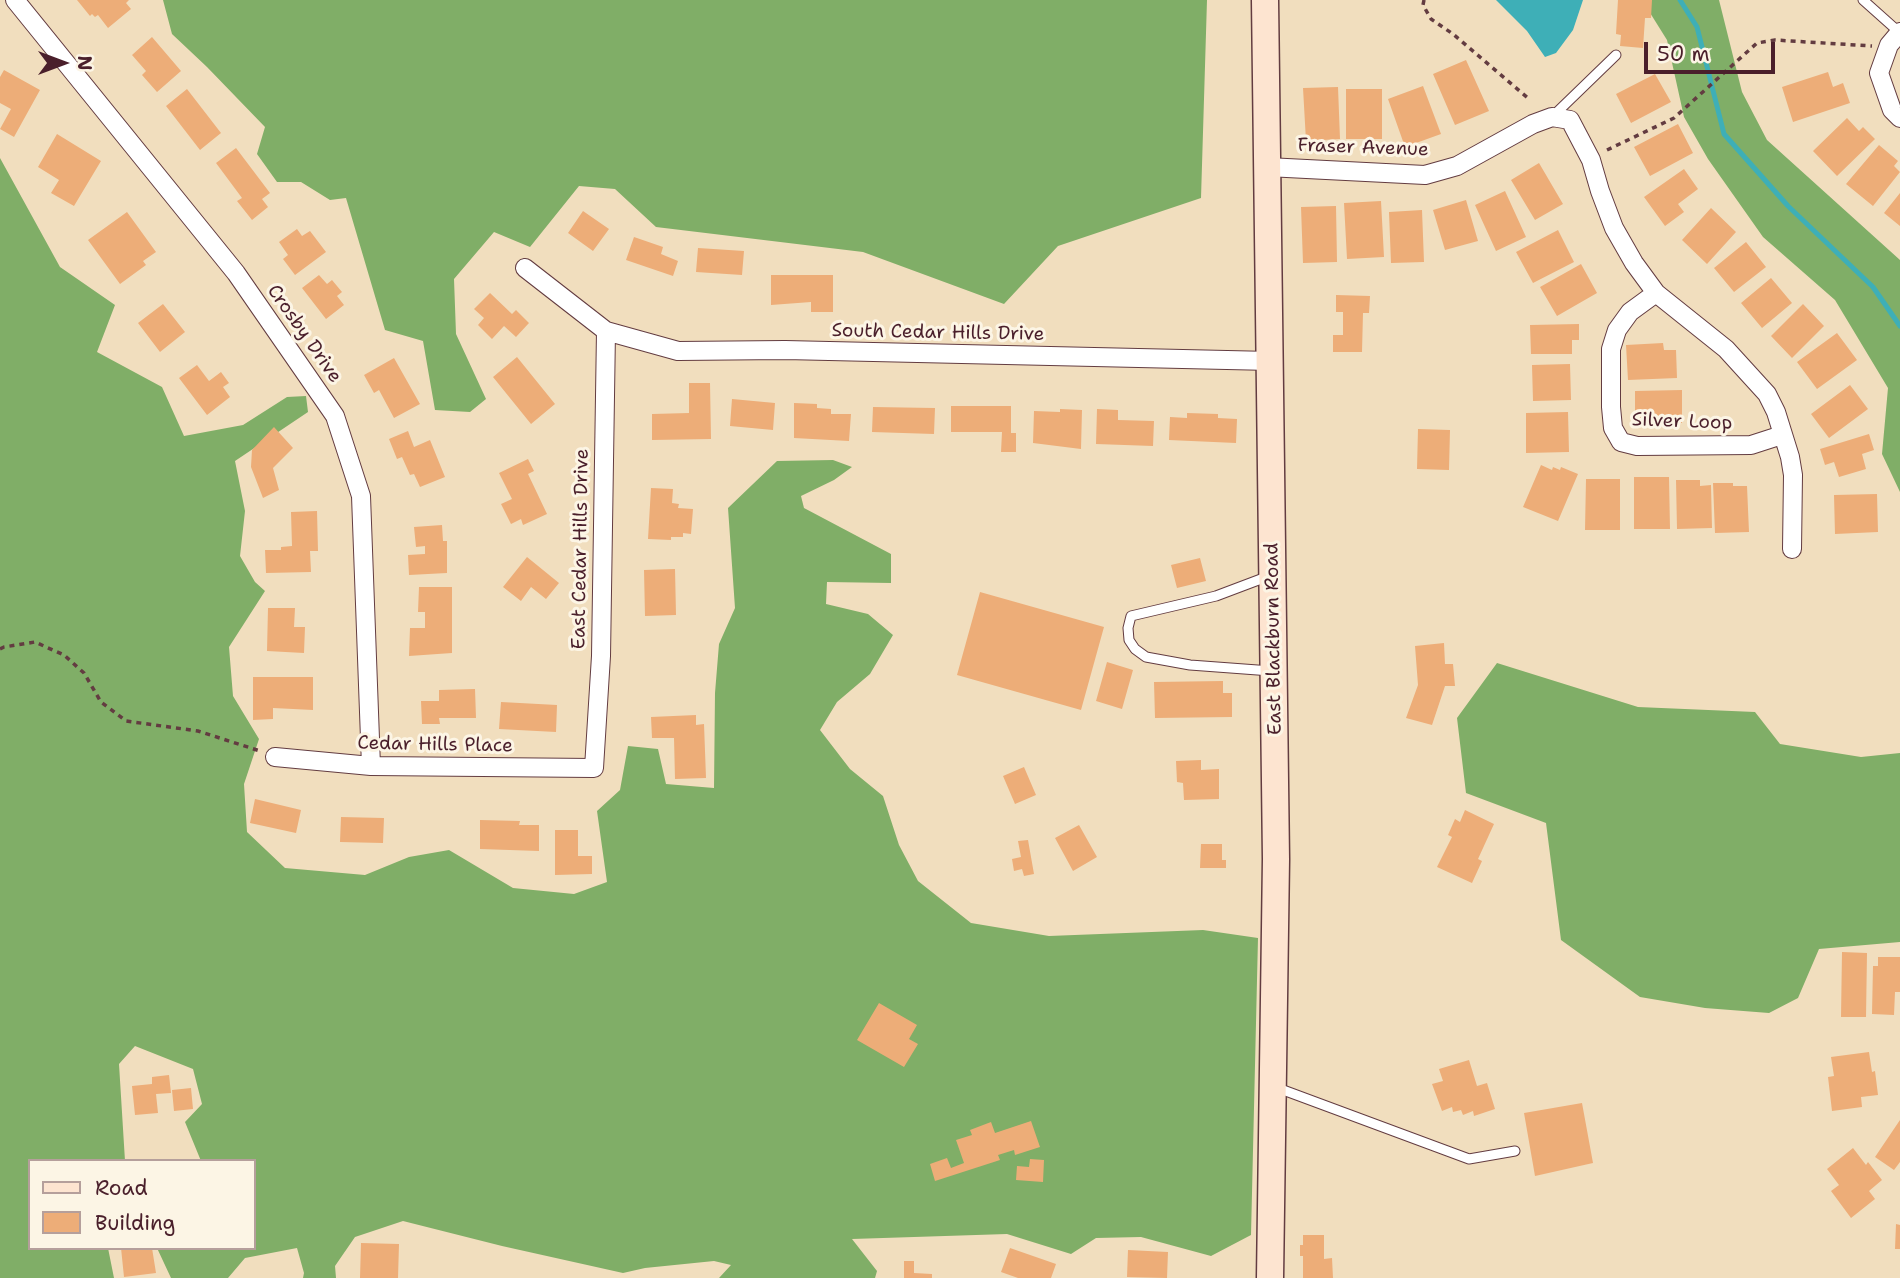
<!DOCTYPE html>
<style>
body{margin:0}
#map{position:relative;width:1900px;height:1278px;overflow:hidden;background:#f1debe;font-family:"Shantell Sans",sans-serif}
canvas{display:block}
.legend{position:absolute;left:28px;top:1159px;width:228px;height:91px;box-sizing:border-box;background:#fcf5e5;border:2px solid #b59f9b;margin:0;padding:9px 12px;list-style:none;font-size:21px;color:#4a1f2b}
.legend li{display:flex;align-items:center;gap:14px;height:35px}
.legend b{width:35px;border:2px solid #b59f9b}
.north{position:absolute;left:28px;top:28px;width:70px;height:70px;-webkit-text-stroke:5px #fcf5e5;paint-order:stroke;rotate:90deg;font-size:19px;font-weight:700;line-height:28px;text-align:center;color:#4a1f2b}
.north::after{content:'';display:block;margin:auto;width:24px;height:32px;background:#4a1f2b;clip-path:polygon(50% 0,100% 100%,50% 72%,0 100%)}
.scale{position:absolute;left:1644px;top:42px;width:131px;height:32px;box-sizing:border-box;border:4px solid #4a1f2b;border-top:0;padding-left:9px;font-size:21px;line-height:24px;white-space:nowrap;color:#4a1f2b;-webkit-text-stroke:5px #fcf5e5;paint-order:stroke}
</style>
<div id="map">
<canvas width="1900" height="1278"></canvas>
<ul class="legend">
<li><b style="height:9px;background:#fde4d0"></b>Road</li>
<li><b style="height:19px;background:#edad78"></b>Building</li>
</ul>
<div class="north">N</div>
<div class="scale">50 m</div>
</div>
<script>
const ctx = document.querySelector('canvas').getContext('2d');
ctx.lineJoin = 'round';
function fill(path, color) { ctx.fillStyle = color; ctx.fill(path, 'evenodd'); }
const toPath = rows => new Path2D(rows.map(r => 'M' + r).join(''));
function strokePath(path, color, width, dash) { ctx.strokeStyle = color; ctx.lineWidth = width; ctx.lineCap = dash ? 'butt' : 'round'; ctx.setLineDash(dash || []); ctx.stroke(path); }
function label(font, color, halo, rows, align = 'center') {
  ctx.font = font + ' "Shantell Sans",sans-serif'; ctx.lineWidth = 6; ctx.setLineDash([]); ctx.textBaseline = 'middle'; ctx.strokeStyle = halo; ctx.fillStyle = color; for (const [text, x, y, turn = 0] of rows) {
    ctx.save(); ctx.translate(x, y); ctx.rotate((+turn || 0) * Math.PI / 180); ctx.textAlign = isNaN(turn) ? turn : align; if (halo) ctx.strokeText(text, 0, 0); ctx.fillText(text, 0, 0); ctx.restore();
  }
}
fill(toPath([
 [163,0,1207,0,1201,198,1058,246,1004,304,863,252,656,227,615,189,579,186,530,247,494,232,454,279,456,334,486,399,470,412,435,410,423,341,385,330,346,198,330,200,301,182,277,182,257,154,265,127,207,67,172,34],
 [1642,0,1719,0,1742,92,1767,140,1900,260,1900,492,1882,454,1888,388,1835,300,1763,237,1708,159,1684,117,1667,40],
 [0,158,60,267,115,305,97,352,162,387,184,436,243,425,287,397,306,396,308,412,235,461,245,511,240,556,255,582,265,591,229,647,233,696,259,739,244,784,247,832,285,868,365,875,409,857,449,850,513,888,574,894,607,882,597,811,620,790,628,746,658,749,666,784,714,788,715,693,719,644,735,608,728,508,777,461,833,460,852,467,834,480,801,496,804,508,891,554,891,583,827,582,826,604,868,614,893,635,870,674,837,702,820,730,850,769,883,796,899,845,918,881,971,923,1049,936,1203,930,1258,938,1251,1235,1211,1256,1141,1237,1096,1238,1071,1254,1007,1234,852,1239,877,1271,875,1278,719,1278,731,1265,714,1261,645,1268,623,1273,502,1246,403,1221,355,1237,335,1266,336,1278,303,1278,304,1273,297,1248,245,1258,228,1278,171,1278,157,1248,254,1248,254,1161,201,1161,185,1122,202,1104,193,1069,135,1046,119,1064,125,1161,30,1161,30,1248,108,1248,114,1278,0,1278],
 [1497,663,1638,707,1755,712,1780,744,1861,757,1900,753,1900,942,1819,949,1798,998,1769,1013,1705,1008,1640,997,1561,940,1546,823,1466,793,1457,718]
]), '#80ae67');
fill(toPath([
 [1496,0,1583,0,1573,30,1556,53,1545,57,1527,31]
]), '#3eafb7');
strokePath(toPath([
 [1680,0,1697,27,1724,134,1788,206,1873,287,1900,326]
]), '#3eafb7', 5);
fill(toPath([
 [77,0,129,0,126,3,131,9,108,28,98,15,95,17,92,14,90,16],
 [1618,0,1652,0,1651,18,1645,18,1643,48,1620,46,1621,35,1616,34],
 [152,37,181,71,157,92,142,75,146,71,132,55],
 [1466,60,1489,111,1455,125,1433,74],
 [4,70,40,90,14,137,0,129,11,109,0,103,0,77],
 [1828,72,1833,87,1843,83,1850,103,1793,122,1782,87],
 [1655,74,1671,102,1631,123,1616,94],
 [1423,86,1441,134,1405,147,1388,99],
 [1338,87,1340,139,1306,141,1303,88],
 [187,89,221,133,200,150,166,106],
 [1346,89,1382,89,1382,139,1346,139],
 [1847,118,1859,131,1863,127,1875,139,1837,176,1813,151],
 [1678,124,1693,153,1650,176,1634,147],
 [57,134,101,161,74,206,51,193,59,180,38,167],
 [1879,145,1898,161,1894,166,1900,172,1873,206,1846,184],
 [236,148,270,193,262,199,268,207,252,220,237,201,242,198,216,163],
 [1539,163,1563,204,1535,220,1511,180],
 [1684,169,1698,189,1678,204,1684,212,1665,226,1644,197],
 [1505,191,1526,237,1496,251,1475,205],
 [1900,193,1900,226,1884,213],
 [1466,200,1478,241,1445,250,1433,210],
 [1381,201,1384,257,1347,259,1344,203],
 [1336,206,1337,262,1303,263,1301,207],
 [1711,208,1736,232,1707,264,1682,240],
 [1422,210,1424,262,1391,263,1389,212],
 [583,211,609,229,593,251,568,233],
 [127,212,156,252,143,261,146,265,120,284,88,240],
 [297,229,302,236,310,231,326,252,295,275,283,259,288,255,279,242],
 [1558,230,1574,262,1533,283,1516,252],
 [634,237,663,247,661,254,678,261,673,276,626,260],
 [1746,242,1766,267,1734,292,1714,268],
 [698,248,744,251,742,275,696,272],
 [1581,264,1597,293,1557,316,1540,287],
 [319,275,327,284,332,280,342,292,337,296,344,305,326,319,302,288],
 [771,275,833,275,833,312,811,312,811,302,771,305],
 [1771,278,1792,303,1762,328,1741,303],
 [490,293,512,314,516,310,529,323,516,337,504,326,492,339,478,325,484,318,474,309],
 [1336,295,1370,296,1369,313,1363,313,1362,352,1333,352,1333,335,1343,335,1343,312,1336,312],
 [163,304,185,332,160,352,138,323],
 [1803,304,1824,326,1792,358,1771,336],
 [1579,324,1579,340,1572,340,1572,354,1531,354,1530,325],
 [1837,333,1857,360,1817,389,1797,362],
 [1663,343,1664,350,1676,350,1677,378,1628,380,1626,345],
 [517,357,555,404,531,424,493,377],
 [394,358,420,404,394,418,379,390,374,393,364,375],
 [1570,364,1571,400,1533,401,1532,365],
 [197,365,209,381,221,372,229,383,223,387,230,397,207,415,179,378],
 [689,383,710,383,711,439,652,440,652,414,689,413],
 [1850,385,1868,409,1829,438,1811,414],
 [1682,390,1682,423,1635,423,1635,391],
 [732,399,775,403,773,430,730,426],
 [794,403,817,404,817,408,831,409,831,414,851,414,849,441,794,438],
 [951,406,1011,406,1011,433,1016,433,1016,452,1001,452,1002,432,951,432],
 [873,407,935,408,934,434,872,432],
 [1060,409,1082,410,1081,449,1033,443,1034,411,1060,412],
 [1097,409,1118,410,1118,420,1154,421,1153,446,1096,444],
 [1568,412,1569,452,1526,453,1526,413],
 [1187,413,1218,414,1218,418,1237,419,1236,443,1169,440,1170,417,1187,418],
 [274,427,293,448,273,468,279,490,263,498,251,467,252,450],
 [1418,429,1450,430,1449,470,1417,469],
 [408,431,414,447,430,440,445,477,420,487,414,474,410,475,402,457,397,459,389,439],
 [1869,434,1874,450,1862,454,1866,469,1839,477,1834,462,1825,465,1820,449],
 [528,459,534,471,528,474,547,514,523,525,521,519,511,524,501,504,512,499,499,473],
 [1541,465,1552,470,1553,467,1560,470,1561,467,1578,474,1558,521,1523,507],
 [1634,477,1669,477,1670,529,1634,529],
 [1586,479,1620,479,1620,530,1585,530],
 [1676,480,1700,480,1700,486,1711,485,1712,528,1677,529],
 [1713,483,1733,483,1733,486,1747,486,1749,532,1715,533],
 [651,488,673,489,672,503,679,504,678,508,693,509,691,534,683,533,683,537,671,537,671,540,648,539],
 [1877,494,1878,532,1835,534,1834,495],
 [317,511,318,551,310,551,311,572,266,573,265,550,281,550,281,547,292,546,291,512],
 [442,525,443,541,447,541,447,573,409,575,408,555,425,554,425,546,416,547,414,527],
 [527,557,559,583,546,599,531,587,521,601,503,587],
 [1200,558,1206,581,1177,588,1171,565],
 [675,569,676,615,645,616,644,570],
 [419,587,452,587,452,653,409,656,410,628,425,628,425,612,418,612],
 [980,592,1104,627,1081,710,957,675],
 [268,608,295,608,294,627,305,627,304,653,267,651],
 [1444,643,1445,664,1453,664,1455,686,1445,686,1432,725,1406,718,1418,685,1415,646],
 [1107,662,1133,670,1122,709,1096,701],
 [253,677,313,677,313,710,273,708,273,719,253,720],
 [1223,681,1223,693,1232,693,1232,717,1155,718,1154,682],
 [475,689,476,718,439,718,440,724,422,724,421,701,439,701,439,690],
 [501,702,557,705,556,732,499,729],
 [696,715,696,725,704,724,706,778,675,779,674,738,652,738,651,717],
 [1201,760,1201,770,1219,769,1219,799,1184,800,1183,783,1177,782,1176,761],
 [1024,767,1036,795,1015,804,1003,776],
 [255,799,301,810,296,833,250,823],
 [1465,810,1494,824,1478,859,1482,861,1472,883,1437,867,1452,837,1448,835,1455,819,1460,822],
 [341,817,384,818,383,843,340,842],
 [480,820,520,821,519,825,539,825,539,851,480,849],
 [1079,825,1097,857,1073,871,1055,838],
 [555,830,578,830,578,856,592,856,592,874,555,875],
 [1028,840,1034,874,1024,876,1022,869,1014,871,1012,859,1021,857,1018,841],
 [1201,844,1222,844,1222,860,1226,860,1226,868,1200,868],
 [1842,952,1867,953,1866,1017,1841,1017],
 [1878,957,1900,957,1900,992,1895,992,1894,1015,1872,1014,1873,966,1878,966],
 [879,1003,917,1025,909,1039,918,1044,904,1067,857,1040],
 [1869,1052,1872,1072,1875,1071,1878,1095,1861,1097,1862,1107,1832,1111,1828,1077,1834,1076,1831,1057],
 [1469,1060,1477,1086,1487,1083,1495,1109,1474,1116,1473,1111,1463,1115,1461,1110,1453,1112,1452,1107,1442,1111,1432,1084,1443,1081,1439,1069],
 [169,1075,171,1093,156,1094,158,1113,135,1115,132,1086,152,1084,152,1077],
 [191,1088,193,1109,174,1111,172,1090],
 [1582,1103,1593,1163,1535,1176,1524,1113],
 [1900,1120,1900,1162,1894,1170,1875,1157],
 [1031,1121,1040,1147,1015,1155,1014,1150,998,1155,1000,1160,935,1181,930,1164,947,1158,951,1168,964,1163,956,1140,972,1135,970,1130,991,1122,995,1133],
 [1853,1148,1866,1165,1868,1162,1882,1180,1869,1191,1875,1199,1851,1218,1831,1191,1839,1185,1827,1169],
 [1030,1159,1044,1160,1043,1182,1016,1180,1017,1166,1029,1167],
 [1896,1224,1900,1225,1900,1249,1895,1249],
 [1303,1235,1324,1235,1324,1259,1332,1258,1333,1278,1303,1278,1303,1256,1300,1256,1300,1245,1303,1245],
 [361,1243,399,1244,398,1278,360,1278],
 [121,1248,152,1248,156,1273,124,1277],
 [1010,1248,1056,1264,1051,1278,1018,1278,1001,1272],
 [1128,1250,1168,1252,1167,1278,1127,1277],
 [904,1261,914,1261,914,1273,932,1274,932,1278,904,1278]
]), '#edad78');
const lane = toPath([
 [1863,0,1900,33],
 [1552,117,1616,55],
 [1269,576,1216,596,1131,616,1128,628,1129,640,1135,649,1146,657,1190,665,1271,671],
 [1275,1087,1469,1159,1515,1151]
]);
const street = toPath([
 [15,0,236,273,335,416,361,496,371,766],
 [1900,32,1889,45,1879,73,1892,110,1900,118],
 [1267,167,1425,175,1457,166,1533,124,1552,117,1570,120,1591,160,1600,191,1614,228,1634,263,1656,293,1726,349,1767,394,1776,412,1790,457,1793,475,1792,549],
 [525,268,606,331,678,351,785,350,1271,361],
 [1656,293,1630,312,1617,330,1611,349,1611,407,1613,428,1621,442,1637,446,1751,445,1782,435],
 [275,757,371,766,594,768,601,656,606,331]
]);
const secondary = toPath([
 [1265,0,1276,859,1270,1278]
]);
strokePath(lane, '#633c41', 11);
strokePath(street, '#633c41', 20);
strokePath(secondary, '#633c41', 29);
strokePath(toPath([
 [1424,0,1423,5,1431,19,1453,34,1529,99],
 [1607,150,1674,118,1757,43,1775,40,1872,46],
 [0,649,4,647,35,642,64,655,84,673,101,702,126,721,198,731,260,751]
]), '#633c41', 3.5, [5, 5]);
strokePath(lane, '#fff', 9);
strokePath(street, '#fff', 18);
strokePath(secondary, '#fde4d0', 26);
label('19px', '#4a1f2b', '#fcf5e5', [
 ["Fraser Avenue",1363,148,2],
 ["South Cedar Hills Drive",938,333,1],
 ["Crosby Drive",304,334,55],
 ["Silver Loop",1682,422,2],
 ["East Cedar Hills Drive",581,549,-89],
 ["East Blackburn Road",1274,639,-91],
 ["Cedar Hills Place",435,745,1]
]);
</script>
